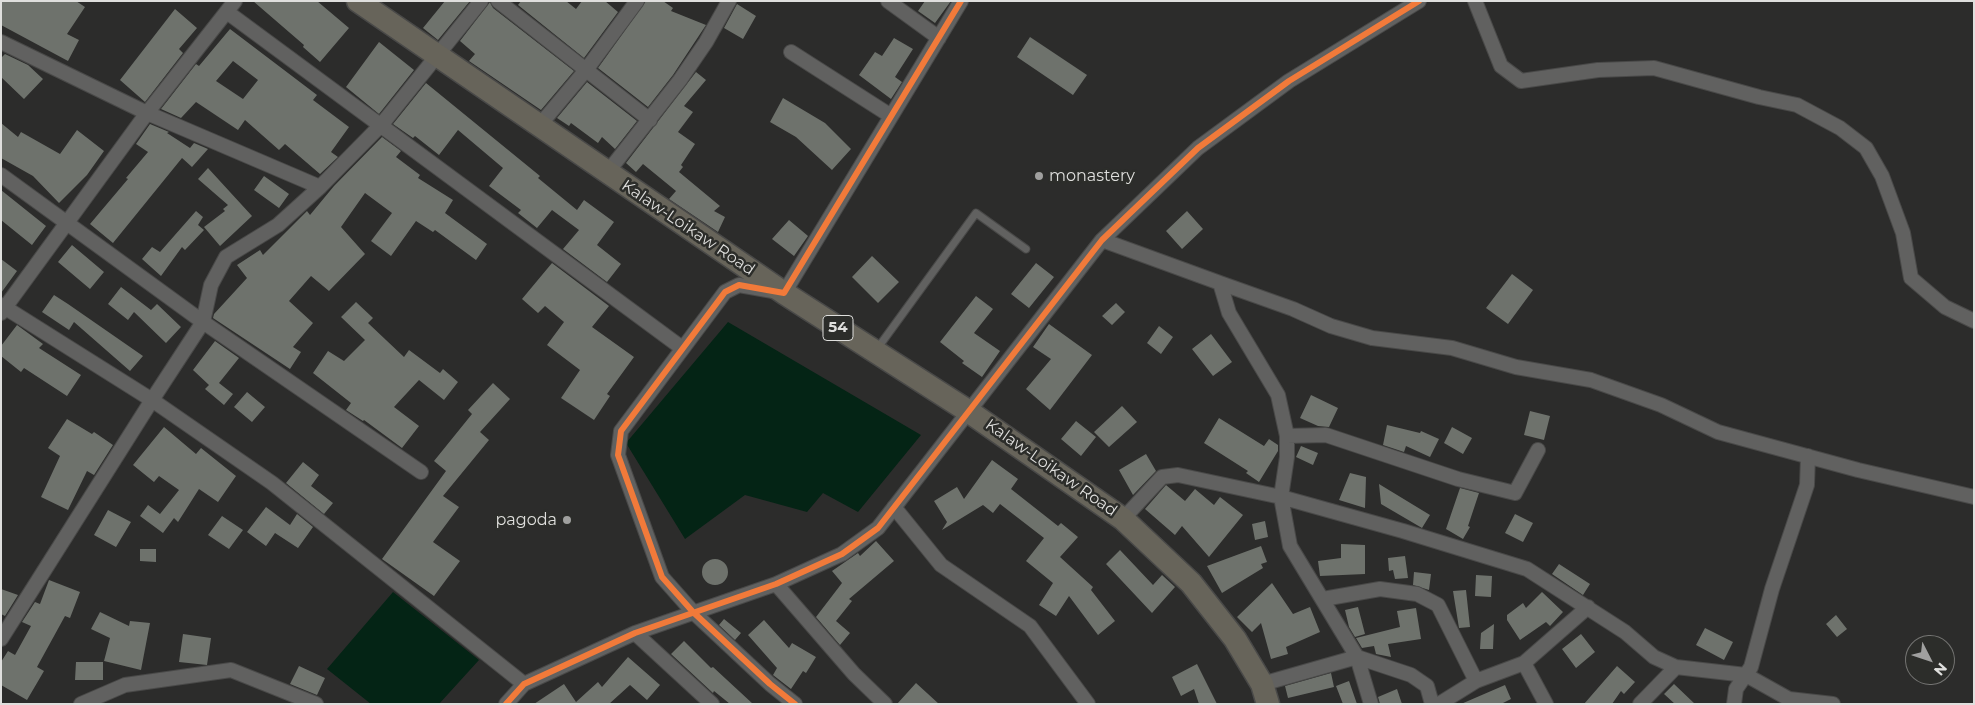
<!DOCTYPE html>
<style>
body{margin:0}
#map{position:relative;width:1975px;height:705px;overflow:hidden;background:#2c2c2b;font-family:Montserrat,sans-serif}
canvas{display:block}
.frame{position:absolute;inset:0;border:2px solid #dfdfdd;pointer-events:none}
.north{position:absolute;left:1905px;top:635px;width:50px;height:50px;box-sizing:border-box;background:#2c2d2a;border:1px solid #747472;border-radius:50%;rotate:131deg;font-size:14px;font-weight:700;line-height:20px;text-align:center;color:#dfdfdd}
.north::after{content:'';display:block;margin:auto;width:18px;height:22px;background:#a0a09f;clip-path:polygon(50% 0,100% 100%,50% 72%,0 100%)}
</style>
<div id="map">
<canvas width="1975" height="705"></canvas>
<div class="frame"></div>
<div class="north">N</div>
</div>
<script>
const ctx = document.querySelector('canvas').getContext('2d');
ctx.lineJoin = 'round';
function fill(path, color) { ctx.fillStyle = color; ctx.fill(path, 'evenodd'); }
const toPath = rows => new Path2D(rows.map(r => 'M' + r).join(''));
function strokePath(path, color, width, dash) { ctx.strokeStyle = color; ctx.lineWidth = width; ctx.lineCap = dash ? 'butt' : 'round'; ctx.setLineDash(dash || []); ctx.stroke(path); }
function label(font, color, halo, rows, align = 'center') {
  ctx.font = font + ' Montserrat,sans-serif'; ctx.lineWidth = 5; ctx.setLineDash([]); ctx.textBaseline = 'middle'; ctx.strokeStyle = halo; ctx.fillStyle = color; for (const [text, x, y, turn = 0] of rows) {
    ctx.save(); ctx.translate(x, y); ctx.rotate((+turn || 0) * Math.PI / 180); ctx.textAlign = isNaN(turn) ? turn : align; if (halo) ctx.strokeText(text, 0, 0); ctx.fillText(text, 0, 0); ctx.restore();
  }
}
fill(toPath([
 [728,322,921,435,858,512,823,493,807,512,745,495,685,539,626,443],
 [393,592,479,660,439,704,371,704,327,669]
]), '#042415');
fill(toPath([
 [1,1,76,1,85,7,67,34,79,40,68,61,1,25],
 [253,1,317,1,349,28,320,62,303,47,304,45],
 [445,1,470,1,438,40,423,28],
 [521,1,566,1,576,9,582,1,605,1,618,12,584,58,518,5],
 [646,1,663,1,673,8,671,11,706,25,673,75,648,107,598,68],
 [925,1,951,1,935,23,918,11],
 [490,2,493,8,574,71,541,110,469,61,475,54,460,41],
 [737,4,756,16,743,39,724,28],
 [175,9,197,28,179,49,183,53,145,102,120,80],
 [230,29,317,95,313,100,349,127,331,152,338,157,320,174,285,144,279,150,245,120,238,130,196,102,181,118,161,109,196,64,199,66],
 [233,61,258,80,243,99,216,81],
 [1030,37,1087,75,1073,95,1017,57],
 [894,38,913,49,895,77,902,82,891,99,859,75,875,52,882,56],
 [379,42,414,70,379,114,346,87],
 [5,54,28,65,43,79,24,99,1,77,1,58],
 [696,72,706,80,684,106,693,112,678,132,695,144,681,165,683,167,679,172,720,206,714,211,725,217,718,232,669,199,676,191,643,164,636,172,626,163],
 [587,82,637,121,615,149,602,137,598,143,571,123,569,126,557,118],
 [426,83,540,176,538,178,577,210,584,200,614,222,597,245,621,264,607,282,563,249,579,230,552,210,537,228,518,213,521,210,489,186,503,168,458,130,439,155,415,136,413,138,393,124],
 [783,98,825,123,851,149,832,170,796,137,770,122],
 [1,123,18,137,21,132,60,154,77,130,104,151,87,175,59,203,33,176,1,158],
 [150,124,169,132,167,133,190,148,194,143,208,149,192,167,182,158,113,243,90,224,128,179,126,178,148,152,136,144],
 [382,137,401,151,396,157,420,175,418,178,453,200,445,213,487,244,476,260,435,230,433,232,416,221,391,256,371,241,392,213,365,193,341,227,365,254,329,291,311,276,289,301,313,323,293,347,301,352,290,369,213,318,214,314,247,278,237,265,260,250,263,255,307,211,310,215,334,186],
 [208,168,252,216,220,246,204,227,225,211,223,209,228,205,198,179],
 [264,176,289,194,279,208,254,190],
 [1,190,46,226,32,245,1,220],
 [196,211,203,217,198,225,204,230,185,250,182,247,161,276,142,259,152,247,160,252],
 [1187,211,1203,229,1182,249,1166,231],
 [789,220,808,236,794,256,772,239],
 [72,245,104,272,90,289,58,262],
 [872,256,899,282,878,303,852,277],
 [1,259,17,271,1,293],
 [552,263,609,306,592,327,634,357,607,394,610,396,594,420,561,398,580,370,547,345,564,322,545,306,538,313,522,299],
 [1036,263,1054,277,1029,308,1011,294],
 [1512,274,1533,290,1508,324,1486,308],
 [121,287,151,310,157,304,181,327,166,343,134,312,128,320,108,304],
 [54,295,68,304,143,356,130,371,74,322,69,330,42,312],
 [976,296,993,309,974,333,1000,351,982,377,962,363,964,361,940,342],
 [356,302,373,318,368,323,404,357,409,350,440,373,443,369,458,382,444,400,419,380,394,407,419,426,402,448,364,420,363,421,346,410,351,403,313,373,328,351,344,361,365,340,341,317],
 [1116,303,1125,312,1112,325,1102,316],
 [1049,324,1092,355,1050,410,1026,389,1051,359,1033,347],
 [17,325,43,344,39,348,81,375,67,396,24,368,21,372,1,356,1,346],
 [1159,326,1173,337,1161,354,1147,343],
 [1211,334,1232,362,1213,376,1192,349],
 [215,341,239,358,219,383,233,394,224,405,205,389,209,385,193,370],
 [493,383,510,399,480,432,489,440,443,496,459,507,433,542,460,561,434,596,382,559,446,471,434,461,472,414,468,410],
 [247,392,265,407,252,422,234,407],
 [1311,395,1338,408,1329,427,1318,426,1300,418],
 [1122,406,1137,422,1109,447,1094,432],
 [1530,411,1550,416,1544,440,1524,435],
 [1219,418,1264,446,1269,439,1278,445,1278,451,1259,482,1246,473,1248,471,1204,443],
 [67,419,92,434,94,432,113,445,94,475,87,471,68,510,41,497,60,456,48,448],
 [1076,421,1096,437,1081,456,1061,439],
 [1387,425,1420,433,1421,431,1439,439,1430,457,1406,446,1404,452,1383,445],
 [164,427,196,454,201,448,236,476,218,502,199,489,178,522,174,518,163,533,140,516,148,505,160,514,179,490,159,476,154,482,133,465],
 [1452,427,1472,438,1463,454,1444,443],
 [1301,446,1318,453,1313,465,1296,457],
 [1146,454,1156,471,1133,495,1119,470],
 [992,460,1018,479,1011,489,1058,526,1061,523,1078,537,1060,557,1093,587,1091,590,1115,621,1098,635,1069,596,1056,616,1039,605,1053,583,1026,561,1044,538,1000,504,993,513,983,505,942,530,947,522,934,501,957,487,964,499],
 [303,462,319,475,311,486,333,503,324,514,286,483],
 [1350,473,1366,477,1365,508,1339,500],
 [1379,484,1430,515,1422,528,1381,504],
 [1166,485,1185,501,1195,489,1214,505,1220,497,1243,515,1209,557,1182,526,1175,535,1145,509],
 [1460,488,1479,493,1468,526,1470,527,1463,539,1446,529],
 [266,507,290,525,297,514,313,527,298,548,275,533,266,546,247,532],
 [108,510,131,522,116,547,94,535],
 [1515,514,1533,523,1523,542,1505,533],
 [222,516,243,530,229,549,208,535],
 [1265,521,1268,537,1255,540,1252,524],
 [876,541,894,561,849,599,852,601,836,621,850,633,840,645,816,617,842,583,832,571,858,553,860,556],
 [1341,544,1365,545,1365,574,1320,576,1318,561,1341,558],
 [1261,546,1267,562,1261,564,1263,568,1222,593,1207,566],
 [140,549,156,549,156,562,140,561],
 [1120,550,1153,585,1162,575,1175,587,1152,613,1106,564],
 [1405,556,1408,578,1395,579,1393,570,1389,571,1388,558],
 '702 572a13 13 0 1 1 26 0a13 13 0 1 1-26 0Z',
 [1559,564,1590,584,1583,595,1552,574],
 [1414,572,1431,574,1429,590,1413,585],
 [1476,575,1492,576,1491,597,1475,596],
 [49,580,80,592,70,618,65,616,37,667,44,671,27,700,1,685,1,662,8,651,15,655,31,626,22,622,35,602,40,604],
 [1272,583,1293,614,1310,607,1320,632,1286,647,1288,654,1271,659,1261,623,1252,632,1237,617],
 [1,589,18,595,5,616,1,614],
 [1466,590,1470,627,1459,628,1453,591],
 [1542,592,1563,612,1550,626,1546,622,1520,640,1507,620,1507,615,1523,603,1526,608],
 [1358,607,1365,634,1355,637,1349,627,1345,610],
 [1416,608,1421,639,1388,644,1391,657,1376,654,1374,646,1362,648,1356,638,1400,627,1397,611],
 [100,612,129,626,130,621,150,623,141,670,104,661,110,638,91,629],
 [1836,615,1847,629,1837,637,1826,624],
 [724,619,741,633,735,640,719,625],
 [764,620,789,648,792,643,816,657,806,673,803,671,791,689,773,675,777,668,748,635],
 [1494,624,1493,649,1480,649,1481,633],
 [1705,628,1733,642,1724,660,1696,645],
 [183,634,211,638,207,665,179,662],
 [1581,634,1595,652,1576,668,1562,649],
 [684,641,711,668,713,667,753,704,730,704,714,691,713,693,671,654],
 [628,657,660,685,647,700,630,685,609,704,534,704,564,684,576,702,598,682,602,687],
 [76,662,103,662,103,680,75,680],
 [1197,664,1217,704,1199,704,1194,689,1181,696,1172,677],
 [299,666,325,678,317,695,290,684],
 [1617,666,1635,682,1624,694,1621,691,1612,704,1584,704],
 [1331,673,1334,687,1288,698,1285,686],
 [1349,681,1357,704,1343,704,1336,686],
 [916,683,939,704,897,704],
 [1674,684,1695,704,1675,704,1664,694],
 [1505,685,1511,699,1501,704,1461,704],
 [1397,689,1402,704,1380,704,1378,697]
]), '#6e726c');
const lane = toPath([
 [877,349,976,213,1026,249]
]);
const street = toPath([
 [498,1,650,120],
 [888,1,939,38],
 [1475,1,1501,66,1521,81,1598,70,1654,68,1759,97,1797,105,1840,128,1866,148,1882,176,1903,233,1911,278,1945,307,1974,321],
 [227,12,682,348],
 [1,42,147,113,320,187],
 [791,52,891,116],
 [539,126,586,70,637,1],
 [607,173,680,80,706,42,729,1],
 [1,175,203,322,421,472],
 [1102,240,1220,283,1229,313,1278,395,1287,436,1287,457,1281,497,1290,546,1357,657,1411,675,1427,686,1432,704],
 [1220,283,1293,309,1331,326,1372,338,1452,348,1516,367,1591,380,1661,405,1718,432,1858,470,1974,497],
 [1,305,152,400,272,483,524,684],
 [1,313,147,113,235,1],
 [1287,436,1326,435,1458,479,1515,493,1538,450],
 [894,507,941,565,1030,626,1088,704],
 [1123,519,1162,477,1178,475,1281,497,1403,531,1527,569,1625,632,1654,657,1676,667,1746,675,1789,699,1833,704],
 [776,584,854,674,885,704],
 [1323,599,1380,589,1417,594,1438,605,1476,681],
 [635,633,712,704],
 [1,639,152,400,203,322,211,285,226,257,278,225,320,187,382,124,481,1],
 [1524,663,1546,704],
 [1262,684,1357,657,1371,704],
 [81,704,125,685,231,670,316,704],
 [506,704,524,684,635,633,776,584,842,554,878,528,1102,240,1198,148,1289,81,1419,1],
 [795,704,770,684,693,612,662,577,618,455,621,431,725,292,739,285,784,293,961,1],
 [1439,704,1476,681,1524,663,1588,607],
 [1640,704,1676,667],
 [1734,704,1736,689,1751,667,1772,589,1807,485,1808,456]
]);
const primary = toPath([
 [358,1,784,293,968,411,1123,519,1191,583,1235,639,1262,684,1268,704]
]);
strokePath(lane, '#494948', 9);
strokePath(street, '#494948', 16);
strokePath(primary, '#494948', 25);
strokePath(lane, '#616160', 7);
strokePath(street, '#616160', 14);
strokePath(primary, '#67645a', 22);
strokePath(toPath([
 [506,704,524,684,635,633,776,584,842,554,878,528,1102,240,1198,148,1289,81,1419,1],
 [795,704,770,684,693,612,662,577,618,455,621,431,725,292,739,285,784,293,961,1]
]), '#f17a3a', 6);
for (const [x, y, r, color] of [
 [1039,176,5,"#a0a09f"],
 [567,520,5,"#a0a09f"]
]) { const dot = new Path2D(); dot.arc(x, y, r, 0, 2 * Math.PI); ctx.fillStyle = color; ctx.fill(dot); strokePath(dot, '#2c2d2a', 2); }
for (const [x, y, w] of [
 [838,328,30]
]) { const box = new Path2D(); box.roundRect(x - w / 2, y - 12.5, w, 25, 4); ctx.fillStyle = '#2c2d2a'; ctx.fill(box); strokePath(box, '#dfdfdd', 1); }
label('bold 15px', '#dfdfdd', null, [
 ["54",838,328]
]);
label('16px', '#dfdfdd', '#2c2d2a', [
 ["monastery",1049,176],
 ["pagoda",557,520,"right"]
], 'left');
label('16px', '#dfdfdd', '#2c2d2a', [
 ["Kalaw-Loikaw Road",688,228,34],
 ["Kalaw-Loikaw Road",1051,468,35]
]);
</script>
